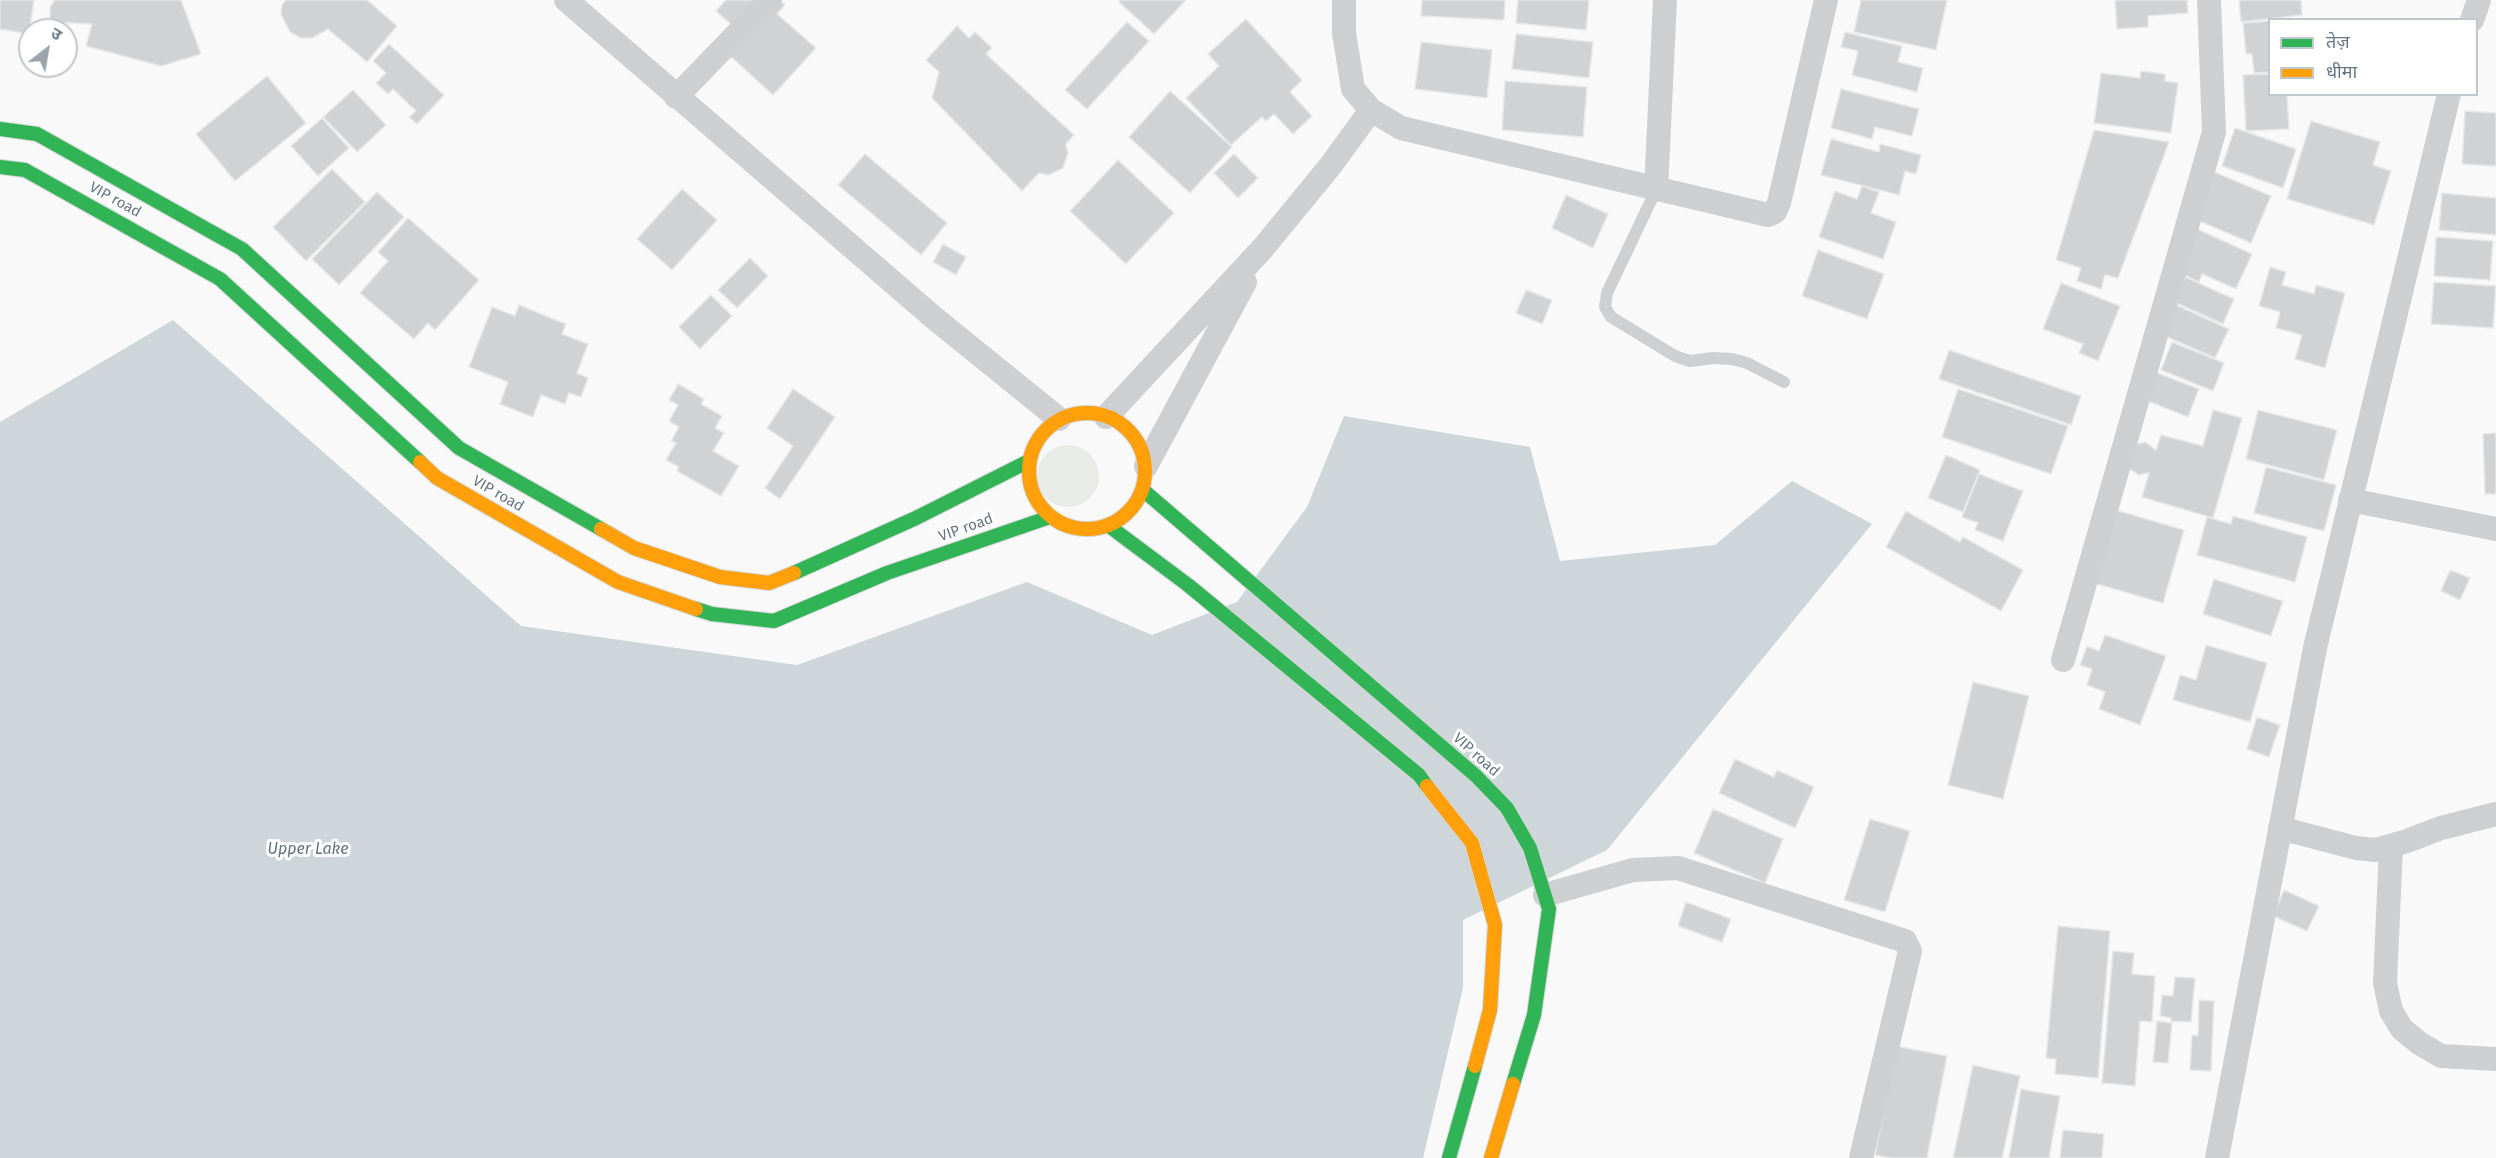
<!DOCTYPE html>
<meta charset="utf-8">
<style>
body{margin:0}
#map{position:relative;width:2496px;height:1158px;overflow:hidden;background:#f9f9f9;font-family:"Fira Sans","Noto Sans Devanagari",sans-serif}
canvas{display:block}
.legend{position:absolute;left:2268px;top:18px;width:210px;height:78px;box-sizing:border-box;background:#fff;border:2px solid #c1c8cd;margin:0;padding:8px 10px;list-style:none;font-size:18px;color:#657683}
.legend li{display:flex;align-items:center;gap:12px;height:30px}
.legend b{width:30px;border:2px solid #c1c8cd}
.north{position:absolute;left:18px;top:18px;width:60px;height:60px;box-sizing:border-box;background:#fff;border:2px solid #c1c8cd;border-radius:50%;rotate:31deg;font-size:16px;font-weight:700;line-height:24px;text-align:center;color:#657683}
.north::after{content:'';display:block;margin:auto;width:21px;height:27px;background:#99a4ac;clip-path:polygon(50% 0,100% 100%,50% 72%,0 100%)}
</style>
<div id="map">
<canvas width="2496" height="1158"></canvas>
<ul class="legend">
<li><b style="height:8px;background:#30b455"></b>तेज़</li>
<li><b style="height:8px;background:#ff9f0a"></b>धीमा</li>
</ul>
<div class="north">उ</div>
</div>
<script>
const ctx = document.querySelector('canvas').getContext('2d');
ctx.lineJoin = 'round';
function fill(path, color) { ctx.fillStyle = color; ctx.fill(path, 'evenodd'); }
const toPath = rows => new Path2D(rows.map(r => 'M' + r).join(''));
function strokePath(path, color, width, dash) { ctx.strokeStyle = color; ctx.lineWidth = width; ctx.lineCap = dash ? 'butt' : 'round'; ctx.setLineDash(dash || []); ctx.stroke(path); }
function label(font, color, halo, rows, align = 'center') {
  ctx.font = font + ' "Fira Sans",sans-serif'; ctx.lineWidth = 6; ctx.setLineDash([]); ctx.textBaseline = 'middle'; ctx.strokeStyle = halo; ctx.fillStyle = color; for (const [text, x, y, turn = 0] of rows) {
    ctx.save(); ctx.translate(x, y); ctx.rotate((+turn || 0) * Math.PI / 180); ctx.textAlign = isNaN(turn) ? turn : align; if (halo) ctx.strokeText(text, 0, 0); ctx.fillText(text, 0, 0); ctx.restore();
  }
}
fill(toPath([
 '1037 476a31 31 0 1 1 62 0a31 31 0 1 1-62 0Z'
]), '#e8ebe6');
fill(toPath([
 [173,320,521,626,797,665,1027,582,1152,635,1237,602,1307,507,1344,416,1530,447,1560,561,1715,545,1792,481,1872,524,1607,850,1463,920,1463,988,1423,1158,0,1158,0,422]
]), '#ced6d9');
const building = toPath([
 [0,0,34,0,29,34,0,29,0,0],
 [55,0,181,0,201,54,161,66,86,46,92,24,50,22,50,7,55,0],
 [286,0,367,0,397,26,367,62,328,29,312,38,301,38,290,32,281,14,282,5,286,0],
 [726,0,757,0,733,26,716,11,726,0],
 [779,0,785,5,777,14,816,48,773,95,729,55,779,0],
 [1120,0,1186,0,1154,34,1119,2,1120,0],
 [1422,0,1505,0,1504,20,1421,16,1422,0],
 [1518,0,1589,0,1586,30,1516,23,1518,0],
 [1861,0,1947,0,1936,50,1854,32,1861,0],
 [2115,0,2187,0,2188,13,2148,16,2148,27,2117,29,2115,0],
 [2239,0,2301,0,2302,15,2241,22,2239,0],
 [1246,19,1302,80,1290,92,1312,116,1293,134,1274,114,1266,121,1262,117,1231,145,1186,98,1219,66,1208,54,1246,19],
 [2270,21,2270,72,2254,73,2252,54,2246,54,2243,23,2270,21],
 [1127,22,1149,41,1087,109,1065,90,1127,22],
 [957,26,969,38,975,32,992,48,986,54,1074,135,1066,144,1068,153,1063,168,1048,175,1039,173,1022,191,932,98,939,72,926,60,957,26],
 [1845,32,1902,46,1898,62,1923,68,1917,92,1852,75,1858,51,1841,47,1845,32],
 [1516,34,1593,42,1589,78,1512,69,1516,34],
 [1421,42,1492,50,1487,98,1415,89,1421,42],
 [389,44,444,95,417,124,409,117,416,111,393,89,388,94,376,83,386,73,373,61,389,44],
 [2141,71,2165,74,2165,81,2178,83,2171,133,2094,123,2101,73,2140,78,2141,71],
 [2270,74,2270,94,2287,94,2289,129,2246,131,2243,75,2270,74],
 [267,76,306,123,235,181,196,134,267,76],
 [1505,81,1587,87,1583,137,1502,130,1505,81],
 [1841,89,1919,109,1912,136,1875,127,1872,139,1831,128,1841,89],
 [353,90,386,125,357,152,323,117,353,90],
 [1170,91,1232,147,1190,193,1129,137,1170,91],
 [2465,111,2496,113,2496,166,2462,164,2465,111],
 [322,118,349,148,318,176,291,146,322,118],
 [2311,121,2380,142,2373,165,2391,171,2374,225,2287,199,2311,121],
 [2235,128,2296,149,2283,188,2222,166,2235,128],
 [2094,130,2169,142,2118,278,2105,275,2101,289,2077,281,2081,268,2056,260,2094,130],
 [1831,139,1879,152,1880,144,1921,155,1916,174,1905,171,1899,195,1821,175,1831,139],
 [865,154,947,223,921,255,838,185,865,154],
 [1234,154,1258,178,1238,198,1214,173,1234,154],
 [1118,160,1174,213,1126,264,1070,211,1118,160],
 [332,169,365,202,306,261,273,227,332,169],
 [2212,171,2271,196,2251,243,2192,218,2212,171],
 [1862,186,1879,192,1871,213,1896,222,1883,259,1819,237,1835,191,1857,199,1862,186],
 [682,189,717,220,672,270,637,239,682,189],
 [377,192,404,217,339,285,312,259,377,192],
 [2442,193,2496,198,2496,235,2439,230,2442,193],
 [1566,195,1608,214,1593,248,1552,228,1566,195],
 [408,218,479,280,435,330,428,323,414,339,360,293,388,261,378,252,408,218],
 [2197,229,2252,254,2236,289,2202,274,2199,282,2178,272,2197,229],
 [2436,237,2493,241,2490,280,2434,276,2436,237],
 [943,244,966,257,956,275,933,262,943,244],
 [1818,250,1884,274,1867,319,1802,296,1818,250],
 [750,258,768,276,737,308,718,290,750,258],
 [2270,267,2286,272,2282,285,2314,294,2316,285,2345,293,2325,368,2295,359,2302,335,2276,328,2280,312,2259,306,2270,267],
 [2185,277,2234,299,2223,324,2174,302,2185,277],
 [2434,282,2496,286,2493,328,2431,324,2434,282],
 [2061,283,2120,306,2098,361,2079,353,2083,344,2043,329,2061,283],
 [1526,290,1552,300,1542,324,1516,313,1526,290],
 [711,295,732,316,700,349,679,327,711,295],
 [519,305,566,324,562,334,588,344,577,373,588,378,581,397,569,393,565,404,541,395,533,417,500,404,508,382,469,367,492,307,515,316,519,305],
 [2176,305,2229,329,2215,358,2163,335,2176,305],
 [2172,342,2224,363,2213,391,2161,370,2172,342],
 [1949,350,2081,396,2071,425,1939,379,1949,350],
 [2155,372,2199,389,2188,417,2145,400,2155,372],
 [678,384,704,399,701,404,722,416,715,428,724,433,713,451,739,466,721,496,677,471,679,467,666,460,676,443,671,441,679,427,669,421,678,405,669,400,678,384],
 [793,389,835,417,780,499,765,488,793,446,767,428,793,389],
 [1958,389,2068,426,2051,474,1942,437,1958,389],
 [2213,410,2242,418,2213,518,2142,497,2149,473,2139,475,2128,468,2133,445,2145,442,2156,450,2161,435,2203,446,2213,410],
 [2258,410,2337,430,2324,480,2246,459,2258,410],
 [2496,433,2496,494,2485,494,2483,434,2496,433],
 [1946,455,1980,470,1963,512,1928,498,1946,455],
 [2266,467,2336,485,2324,531,2254,513,2266,467],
 [1979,474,2023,491,2003,541,1975,530,1978,523,1962,517,1979,474],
 [2112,509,2184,530,2163,603,2090,582,2112,509],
 [1906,511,1960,542,1963,537,2023,570,2001,611,1886,547,1906,511],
 [2233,516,2307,537,2295,582,2197,555,2207,517,2231,524,2233,516],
 [2450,570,2470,578,2460,600,2441,591,2450,570],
 [2214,579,2283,601,2271,636,2203,614,2214,579],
 [2105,635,2166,656,2140,725,2099,709,2105,692,2087,685,2092,669,2080,665,2087,646,2099,651,2105,635],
 [2206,645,2267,663,2250,722,2173,700,2180,675,2196,680,2206,645],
 [1973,682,2029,696,2003,799,1948,785,1973,682],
 [2257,717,2280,725,2269,757,2247,749,2257,717],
 [1735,759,1774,777,1777,770,1814,787,1795,828,1719,793,1735,759],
 [1713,809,1783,839,1765,883,1694,853,1713,809],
 [1870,819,1910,831,1885,912,1844,900,1870,819],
 [2284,890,2319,906,2307,931,2273,916,2284,890],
 [1686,902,1731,919,1722,942,1678,926,1686,902],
 [2058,926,2110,931,2098,1078,2055,1074,2056,1059,2046,1058,2058,926],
 [2113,951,2134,953,2132,974,2155,976,2152,1022,2140,1021,2135,1086,2102,1083,2113,951],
 [2175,977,2195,978,2191,1022,2171,1021,2171,1018,2160,1016,2162,995,2173,996,2175,977],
 [2199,1000,2214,1001,2211,1071,2190,1070,2192,1035,2198,1036,2199,1000],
 [2157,1021,2172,1023,2168,1063,2153,1062,2157,1021],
 [1896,1046,1947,1056,1927,1158,1891,1158,1875,1155,1896,1046],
 [1973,1065,2020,1076,2002,1158,1953,1158,1973,1065],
 [2021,1089,2060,1096,2049,1158,2009,1158,2021,1089],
 [2063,1130,2104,1134,2102,1158,2060,1158,2063,1130]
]);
fill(building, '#d0d2d3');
strokePath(building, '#e8e8e8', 1.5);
const fast = toPath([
 [0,129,37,134,242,249,459,448,601,529],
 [0,167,25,170,220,279,420,462],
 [1143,490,1476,776,1507,808,1530,848,1549,909,1534,1015,1513,1084],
 [1109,526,1188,585,1419,775,1427,786],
 [794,573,916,518,1029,461],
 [696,609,712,614,774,621,887,573,1050,517],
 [1449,1158,1475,1066]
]);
const slow = toPath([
 '1029 471a58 58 0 1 1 116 0a58 58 0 1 1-116 0Z',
 [420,462,437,478,618,582,696,609],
 [601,529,634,548,720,577,769,583,794,573],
 [1427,786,1472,843,1495,925,1490,1010,1475,1066],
 [1491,1158,1513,1084]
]);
strokePath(fast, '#d5d6d7', 16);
strokePath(slow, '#d5d6d7', 16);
strokePath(toPath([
 [1656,190,1607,293,1605,307,1611,317,1675,356,1690,361,1713,358,1732,359,1747,363,1784,382]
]), '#cecfd0', 12);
strokePath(toPath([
 [566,0,933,317,1059,419],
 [2472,20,2479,0],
 [676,97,770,0],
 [1371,110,1401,128,1768,215,1775,212,1779,203,1826,0],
 [1656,190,1665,0],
 [1106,417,1263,248,1331,165,1371,110,1353,89,1344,33,1344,0],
 [1146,466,1245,282],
 [2350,500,2496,529],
 [2063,660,2214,132,2209,0],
 [2280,828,2356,848,2376,850,2407,841,2441,828,2496,814],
 [2391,847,2385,983,2391,1011,2402,1029,2419,1043,2441,1056,2496,1059],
 [1545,895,1633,870,1678,868,1905,941,1910,951,1861,1158],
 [2217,1158,2315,648,2449,94]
]), '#cecfd0', 24);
strokePath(fast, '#30b455', 14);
strokePath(slow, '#ff9f0a', 14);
label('15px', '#657683', '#fff', [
 ["VIP road",115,200,29],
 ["VIP road",498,494,30],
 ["VIP road",966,528,-20],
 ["VIP road",1476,755,42]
]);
label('italic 16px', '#60757c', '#fff', [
 ["Upper Lake",308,850]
]);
</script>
